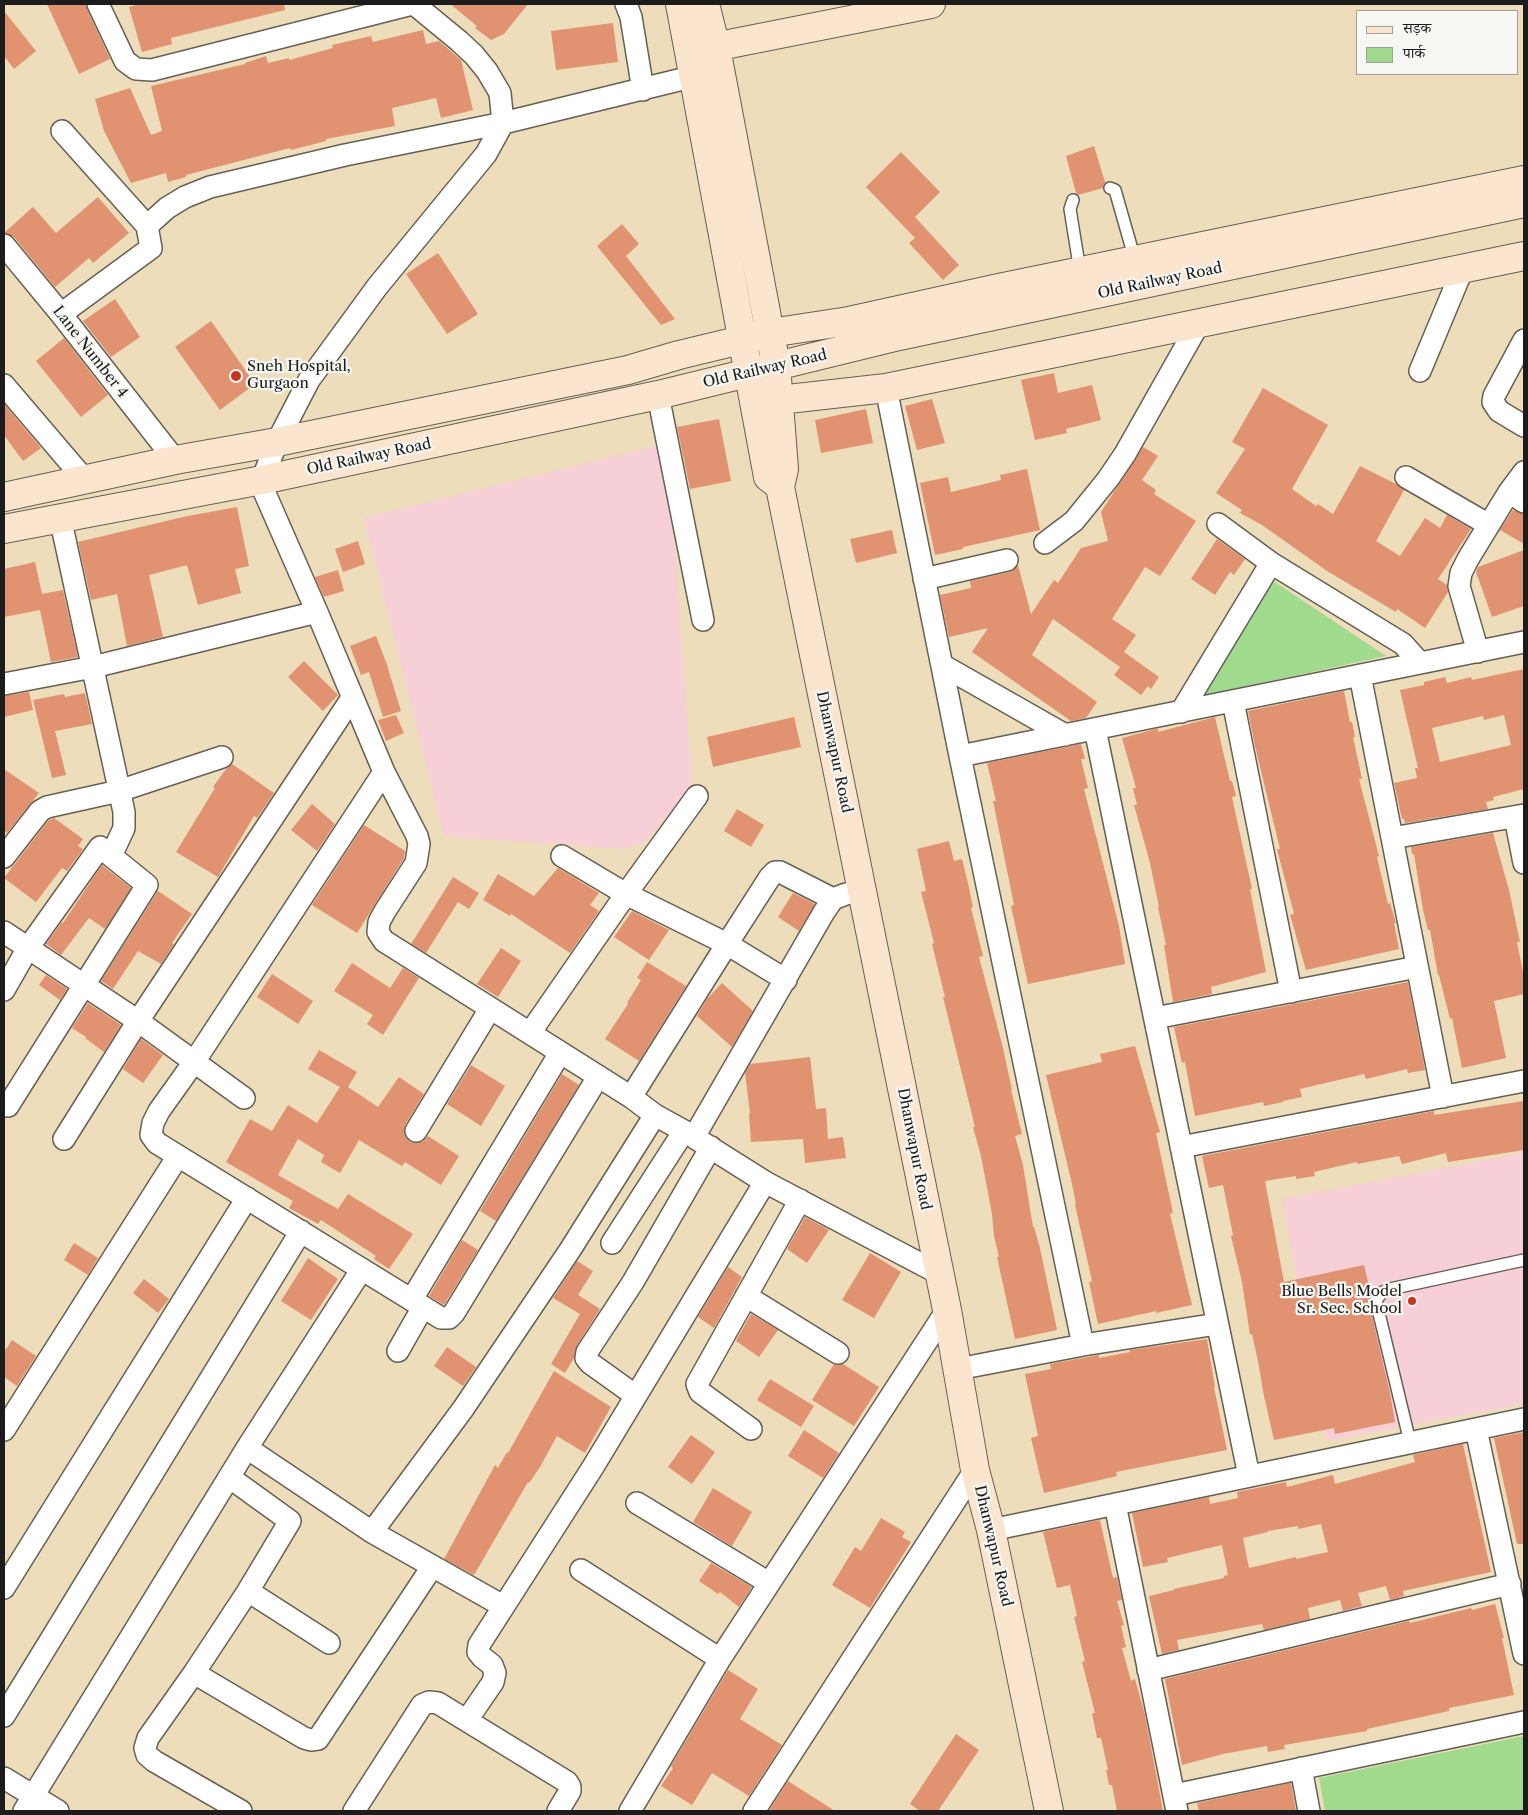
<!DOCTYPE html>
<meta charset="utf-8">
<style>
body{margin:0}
#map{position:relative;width:1528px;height:1815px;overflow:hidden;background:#edddbb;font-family:"Libre Caslon Text","Noto Serif Devanagari",serif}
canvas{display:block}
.frame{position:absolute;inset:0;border:5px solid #1c1c1c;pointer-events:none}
.legend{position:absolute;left:1356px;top:10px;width:162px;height:65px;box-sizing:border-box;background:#f6f6f2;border:1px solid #9f9f9c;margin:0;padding:6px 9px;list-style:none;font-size:15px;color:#1c1c1c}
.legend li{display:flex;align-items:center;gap:10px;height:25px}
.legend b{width:25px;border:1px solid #9f9f9c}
</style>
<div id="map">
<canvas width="1528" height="1815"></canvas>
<div class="frame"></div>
<ul class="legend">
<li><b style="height:6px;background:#fce5cf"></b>सड़क</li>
<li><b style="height:14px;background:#9fda8d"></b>पार्क</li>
</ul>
</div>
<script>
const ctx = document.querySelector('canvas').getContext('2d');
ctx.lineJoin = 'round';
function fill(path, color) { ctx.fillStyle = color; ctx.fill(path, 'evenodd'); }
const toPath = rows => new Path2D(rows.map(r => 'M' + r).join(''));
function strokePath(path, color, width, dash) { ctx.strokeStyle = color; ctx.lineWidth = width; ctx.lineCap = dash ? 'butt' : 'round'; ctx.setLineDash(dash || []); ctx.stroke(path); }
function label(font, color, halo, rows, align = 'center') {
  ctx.font = font + ' "Libre Caslon Text",serif'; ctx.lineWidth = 4.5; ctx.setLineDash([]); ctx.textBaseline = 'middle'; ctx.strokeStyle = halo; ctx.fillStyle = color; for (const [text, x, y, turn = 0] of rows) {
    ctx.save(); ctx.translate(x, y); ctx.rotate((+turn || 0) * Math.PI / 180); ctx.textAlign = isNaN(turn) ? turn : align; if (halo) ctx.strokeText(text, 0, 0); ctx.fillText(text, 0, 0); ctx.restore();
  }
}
fill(toPath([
 [668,443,692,787,645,842,625,849,444,836,364,518],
 [1524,1153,1524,1404,1326,1441,1282,1199]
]), '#f6cfd7');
fill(toPath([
 [1269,578,1386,656,1205,695],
 [1524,1736,1524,1811,1325,1811,1319,1778]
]), '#9fda8d');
fill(toPath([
 [47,4,86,4,87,9,110,59,79,74],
 [140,4,284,4,285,10,171,38,172,44,142,52,129,7],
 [450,4,528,4,504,34,491,40,475,28,477,26],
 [4,11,36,51,14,69,4,56],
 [613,23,618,62,556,70,551,31],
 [423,30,426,44,439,41,461,60,473,110,441,118,436,98,392,108,395,126,326,139,326,141,291,150,290,148,186,175,186,177,168,182,166,173,131,183,104,131,95,99,130,88,151,135,162,131,151,86,245,64,245,63,266,56,268,63,289,58,289,60,333,48,332,45,371,36,373,42],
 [1094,146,1105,182,1103,188,1078,195,1076,193,1066,156],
 [901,152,940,192,915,217,959,265,943,280,909,243,915,238,866,187],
 [98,197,129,233,93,263,89,258,55,287,14,237,4,233,33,207,56,233],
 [622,224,639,244,626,256,675,319,661,325,597,246],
 [438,253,478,314,447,334,406,274],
 [115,299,140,337,111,357,83,321],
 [211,321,255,384,220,410,175,347],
 [64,338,108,395,81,417,36,361],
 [1054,373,1058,393,1092,385,1101,420,1066,429,1067,433,1035,440,1021,380],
 [1263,388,1328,425,1292,489,1316,506,1318,504,1333,514,1360,466,1396,484,1404,490,1376,541,1400,556,1425,518,1440,528,1447,515,1471,529,1438,579,1447,585,1448,592,1425,628,1397,609,1396,612,1327,571,1262,525,1240,513,1242,510,1216,493,1245,449,1232,442],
 [932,399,945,443,917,450,905,406],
 [4,404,41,448,23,461,4,435],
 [866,409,873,443,821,453,815,420],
 [719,419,731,481,690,489,677,427],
 [1143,447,1158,456,1142,480,1156,490,1154,494,1196,521,1160,576,1145,567,1112,619,1136,635,1124,652,1159,677,1151,689,1148,686,1141,695,1114,675,1120,667,1053,619,1032,655,1097,702,1086,718,1071,721,972,652,988,628,949,637,940,595,971,588,970,581,1010,572,1015,569,1018,565,1031,614,1054,580,1058,583,1081,548,1108,541,1101,512],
 [1027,469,1040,530,963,547,963,549,935,555,920,483,948,477,951,492,1001,480,1000,475],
 [237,507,249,566,235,569,241,593,198,605,187,565,149,575,163,637,127,646,117,594,91,600,78,542,183,517],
 [1513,510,1524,514,1524,544,1500,530],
 [892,530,897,553,856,563,850,539],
 [1217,539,1245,559,1234,575,1230,572,1215,595,1191,579],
 [358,541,365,564,343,572,335,549],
 [1524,550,1524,606,1492,617,1476,572,1478,567],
 [35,562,42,594,63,590,78,657,51,662,40,610,4,617,4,569],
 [338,570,344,591,324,597,315,577],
 [376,636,387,665,401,711,383,717,369,672,361,675,350,646],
 [304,661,338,695,323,711,288,677],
 [1524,669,1524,789,1493,797,1494,800,1486,802,1488,809,1405,823,1404,819,1402,819,1394,783,1417,778,1415,768,1418,768,1400,690,1424,685,1424,682,1445,677,1447,683,1471,677,1472,680],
 [1504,715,1511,745,1440,762,1432,728,1483,716,1484,720],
 [1344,691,1350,722,1352,722,1355,737,1353,737,1362,779,1359,779,1379,856,1377,857,1388,904,1390,903,1396,923,1394,923,1399,949,1306,970,1290,915,1294,914,1277,849,1280,849,1255,746,1248,711],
 [29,692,33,710,4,717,4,696],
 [85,693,92,724,55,731,66,775,52,778,33,700,64,694,65,697],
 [396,715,404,733,386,741,378,720],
 [794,717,801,747,713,767,707,737],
 [1215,717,1230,781,1232,781,1236,796,1232,797,1252,889,1250,889,1266,972,1211,987,1212,994,1173,1002,1164,945,1166,945,1158,907,1159,907,1150,863,1134,805,1137,805,1133,788,1136,788,1122,738,1156,729,1158,729,1158,732],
 [1081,744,1085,759,1081,759,1088,788,1084,789,1119,926,1125,964,1028,984,1011,906,1014,905,993,801,996,801,987,763],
 [232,764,274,793,257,818,254,816,218,877,176,852,215,788,213,787,226,769],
 [4,769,39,793,7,833,4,830],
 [312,804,335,824,317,851,291,830],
 [737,809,764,825,751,847,724,831],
 [54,818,83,839,78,846,83,849,67,871,62,868,36,902,4,878,48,821],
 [364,825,405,851,404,858,357,933,312,905],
 [1493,833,1509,890,1520,942,1517,942,1524,977,1524,994,1494,1001,1506,1058,1462,1068,1452,1018,1450,1019,1439,975,1438,975,1430,930,1428,930,1423,910,1414,854,1412,854,1411,847],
 [949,841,954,861,962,859,967,879,973,907,971,908,983,956,979,957,1003,1048,1012,1090,1011,1090,1022,1134,1015,1136,1023,1165,1033,1227,1034,1227,1040,1248,1057,1330,1015,1339,997,1257,999,1257,994,1236,992,1214,981,1156,973,1127,975,1127,943,997,945,997,932,944,934,943,921,892,926,891,917,849],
 [102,865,131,888,105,929,89,918,61,955,46,944,62,922,63,923],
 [558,868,599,893,590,905,599,911,570,953,511,914,510,916,483,900,498,874,534,896],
 [453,877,479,893,469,909,458,902,426,953,411,944],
 [158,891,192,914,172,943,174,944,161,964,138,951,113,989,101,981],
 [793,893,815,904,799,931,778,917],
 [632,911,669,930,649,960,614,937],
 [501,948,521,961,498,997,477,984],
 [647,962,686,986,639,1061,605,1039,628,1004,627,1003,641,980,637,978],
 [352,963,390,988,403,968,419,978,383,1035,367,1024,373,1015,334,991],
 [272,974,313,1001,298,1024,257,997],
 [46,975,67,989,60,1000,39,985],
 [1408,982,1425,1070,1408,1073,1407,1069,1366,1079,1364,1074,1300,1089,1302,1097,1283,1101,1283,1102,1264,1106,1263,1102,1195,1116,1185,1062,1182,1063,1174,1027],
 [722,983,753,1011,732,1047,697,1016,707,999],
 [88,1003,121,1025,104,1052,85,1038,86,1037,72,1028],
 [141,1039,163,1055,143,1083,123,1069],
 [1135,1046,1160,1132,1156,1133,1173,1213,1170,1214,1192,1305,1156,1313,1156,1311,1098,1324,1089,1282,1092,1281,1075,1205,1076,1204,1072,1184,1046,1075,1102,1062,1100,1054],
 [319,1050,357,1072,348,1087,378,1107,399,1077,424,1094,405,1125,404,1131,405,1137,410,1142,416,1143,422,1142,428,1136,459,1156,441,1185,405,1162,402,1166,359,1140,340,1173,321,1162,324,1155,298,1139,278,1175,338,1209,348,1194,413,1234,389,1269,374,1259,376,1256,321,1220,318,1224,289,1208,293,1201,226,1162,250,1119,272,1131,288,1105,317,1123,340,1087,308,1069],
 [810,1057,816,1109,826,1108,828,1139,843,1137,846,1158,805,1163,803,1139,751,1142,749,1114,750,1113,745,1073,750,1064],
 [471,1065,505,1086,481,1126,447,1104],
 [562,1074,579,1085,496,1221,480,1211],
 [1524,1101,1524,1150,1448,1162,1446,1153,1402,1164,1399,1156,1357,1164,1357,1162,1314,1172,1315,1176,1296,1179,1296,1176,1265,1181,1284,1282,1364,1265,1371,1295,1369,1303,1390,1393,1395,1422,1335,1434,1334,1428,1274,1440,1264,1396,1258,1361,1252,1334,1250,1335,1242,1282,1231,1236,1233,1235,1223,1185,1209,1188,1202,1156,1434,1111,1434,1115],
 [805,1217,829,1230,807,1263,787,1249],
 [462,1240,478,1250,444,1305,429,1296],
 [74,1243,98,1258,88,1275,64,1260],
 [870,1253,901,1272,874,1318,842,1300],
 [308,1258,338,1279,311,1320,281,1301],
 [577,1261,593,1271,578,1295,600,1309,577,1345,574,1358,565,1373,551,1364,580,1314,553,1298],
 [728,1267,742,1277,714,1328,698,1317],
 [144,1279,169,1299,158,1313,133,1293],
 [751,1314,778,1330,759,1357,736,1341],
 [1207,1339,1215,1387,1214,1387,1227,1450,1116,1472,1117,1476,1044,1493,1031,1438,1038,1436,1025,1374,1051,1369,1050,1364,1099,1355,1099,1358,1130,1352,1130,1350],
 [12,1340,36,1356,17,1386,4,1377,4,1352],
 [447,1347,476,1367,463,1386,434,1366],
 [834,1364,843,1364,879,1387,854,1426,812,1400],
 [554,1371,611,1407,585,1453,557,1436,540,1467,529,1483,528,1482,474,1575,444,1559,495,1465,498,1468,507,1452,508,1453],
 [770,1379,814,1406,801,1427,757,1400],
 [804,1430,839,1453,823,1478,788,1456],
 [1524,1432,1524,1544,1517,1544,1494,1438],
 [691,1435,715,1452,692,1484,668,1467],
 [1463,1444,1491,1572,1403,1591,1404,1596,1390,1600,1386,1586,1358,1593,1362,1606,1343,1611,1340,1600,1308,1608,1310,1619,1264,1630,1262,1624,1177,1640,1179,1650,1162,1654,1149,1596,1174,1590,1174,1589,1224,1578,1224,1576,1228,1575,1222,1545,1167,1558,1168,1562,1143,1567,1132,1513,1209,1497,1210,1504,1238,1498,1237,1492,1286,1482,1287,1487,1333,1475,1335,1484,1415,1462,1413,1455],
 [1321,1524,1328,1552,1296,1559,1296,1557,1249,1568,1243,1538,1268,1532,1268,1531,1298,1526,1298,1529],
 [713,1488,752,1512,732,1546,693,1522],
 [881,1518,905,1532,902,1537,911,1542,870,1608,832,1585,855,1547,861,1551],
 [1100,1520,1113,1578,1117,1577,1122,1600,1117,1601,1124,1625,1121,1626,1126,1647,1122,1648,1131,1681,1135,1679,1145,1715,1163,1811,1117,1811,1112,1785,1109,1785,1106,1770,1108,1770,1101,1738,1097,1738,1092,1713,1095,1713,1082,1662,1085,1661,1074,1617,1077,1616,1070,1585,1057,1588,1043,1532],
 [711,1563,752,1587,739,1607,720,1592,718,1594,699,1581],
 [1495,1604,1504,1638,1502,1638,1514,1695,1449,1708,1449,1711,1367,1729,1367,1731,1284,1745,1285,1749,1268,1752,1267,1746,1223,1754,1182,1765,1165,1679,1409,1621,1410,1623,1471,1608,1472,1610],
 [728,1670,758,1689,740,1719,782,1745,749,1796,712,1773,692,1805,661,1786,673,1768,671,1766],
 [956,1734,979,1750,938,1811,920,1811,910,1804],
 [788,1781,835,1811,773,1811,770,1809],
 [1291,1783,1296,1811,1199,1811,1197,1803]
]), '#e09271');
const lane = toPath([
 [1110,188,1115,190,1135,260],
 [1073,200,1070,209,1080,271],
 [1410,1442,1376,1301,1381,1293,1390,1289,1524,1260]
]);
const street = toPath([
 [98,4,125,61,136,69,152,70,412,4],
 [414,4,459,41,474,55,487,71,500,93,503,123,486,154,377,287,309,380,277,442,262,480,263,489,317,612,384,772,417,836,419,844,416,863,385,911,379,922,378,932,384,941,631,1097,655,1115,684,1131,765,1182,938,1273],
 [626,4,631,17,643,90],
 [147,226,167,208,185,197,210,187,345,155,503,123,695,76],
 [4,245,61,314,175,460],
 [61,314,151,248,147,226,62,131],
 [1524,340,1494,396,1493,402,1499,411,1524,426],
 [1420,371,1463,268],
 [4,385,85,480],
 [886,388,960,756,1083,1345],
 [658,395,703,620],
 [1406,477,1489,525],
 [1509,492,1524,502],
 [60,517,124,812,124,828,111,856],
 [1218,524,1271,563,1403,644,1420,663],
 [1045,543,1074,521,1108,479,1125,454,1199,323],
 [924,579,1007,560],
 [1478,652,1459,586,1461,573,1468,559,1509,492,1524,472],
 [942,665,1065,735],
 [1360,675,1443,1097],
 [4,684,93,667,317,612],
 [1233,701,1291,992],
 [1181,712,1271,563],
 [1095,729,1249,1476],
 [960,756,1524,642],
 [384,772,194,1062,159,1111,153,1123,151,1135,157,1143,441,1318,449,1318,454,1313,598,1077],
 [1515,817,1524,863],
 [1392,838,1524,815],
 [562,856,626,894,727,944,786,980],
 [4,857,40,811,47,807,119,791,222,757],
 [4,932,138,1021,244,1098],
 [4,990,28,948,100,847,147,885,8,1106],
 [1155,1018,1417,967],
 [530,1033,626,894,697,796],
 [631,1097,727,944,770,877,775,872,780,872,833,899],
 [416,1131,490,1009],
 [694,1137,824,912,833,899,846,894],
 [64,1139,138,1021,352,698],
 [1181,1147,1524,1081],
 [612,1243,684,1131],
 [746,1296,838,1353],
 [412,1299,560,1053],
 [398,1351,423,1307],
 [958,1369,1083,1345,1217,1324],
 [636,1396,590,1363,586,1358,587,1352,633,1282,711,1147],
 [751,1429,700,1392,697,1384,800,1200],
 [1476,1429,1524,1654],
 [4,1430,178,1156],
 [247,1448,372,1532,503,1606],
 [229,1477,290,1521,248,1591,194,1673,148,1738,145,1748,147,1755,154,1761,241,1811],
 [637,1503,769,1583],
 [1115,1504,1177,1811],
 [991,1530,1524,1419],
 [372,1532,463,1409,570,1250,655,1115],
 [581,1570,720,1659],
 [4,1588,247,1198],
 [248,1591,329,1643],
 [1148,1670,1510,1584],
 [194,1673,304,1738,311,1740,318,1739,432,1567],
 [4,1716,301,1231],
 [467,1720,493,1682,495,1673,492,1665,482,1657,478,1652,479,1645,593,1467,765,1182],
 [1301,1768,1309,1811],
 [4,1778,58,1811],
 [1174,1795,1524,1722],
 [24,1811,247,1448,362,1269],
 [354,1811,422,1705,429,1702,438,1703,567,1782,570,1787,570,1791,558,1811],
 [630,1811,720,1659,947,1310],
 [754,1811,975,1470]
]);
const secondary = toPath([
 [680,4,768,477,776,483],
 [705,4,716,48,776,365,784,469,780,487,947,1310,975,1470,991,1530,1049,1811],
 [699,50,931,4],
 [779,400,886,388,1524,256],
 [4,497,175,460,277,442,628,370,679,355,770,333,849,321,999,288,1524,180],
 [4,529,262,480,658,395,899,336,1524,203]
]);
strokePath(lane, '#656054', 14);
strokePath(street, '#656054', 24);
strokePath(secondary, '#656054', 30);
strokePath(lane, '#fff', 11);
strokePath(street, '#fff', 21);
strokePath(secondary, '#fce5cf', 28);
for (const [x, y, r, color] of [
 [236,376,6,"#c8321e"],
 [1412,1301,5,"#c8321e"]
]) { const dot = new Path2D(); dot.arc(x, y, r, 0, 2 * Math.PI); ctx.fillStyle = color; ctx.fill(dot); strokePath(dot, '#f6f6f2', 2); }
label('15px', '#1c1c1c', '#f6f6f2', [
 ["Old Railway Road",1160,281,-12],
 ["Lane Number 4",90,352,52],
 ["Old Railway Road",765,369,-13],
 ["Old Railway Road",369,457,-12],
 ["Dhanwapur Road",834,752,78],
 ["Dhanwapur Road",914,1149,79],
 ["Dhanwapur Road",993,1546,77]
]);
label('15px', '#1c1c1c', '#f6f6f2', [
 ["Sneh Hospital,",247,367],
 ["Gurgaon",247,384],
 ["Blue Bells Model",1402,1292,"right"],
 ["Sr. Sec. School",1402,1309,"right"]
], 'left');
</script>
